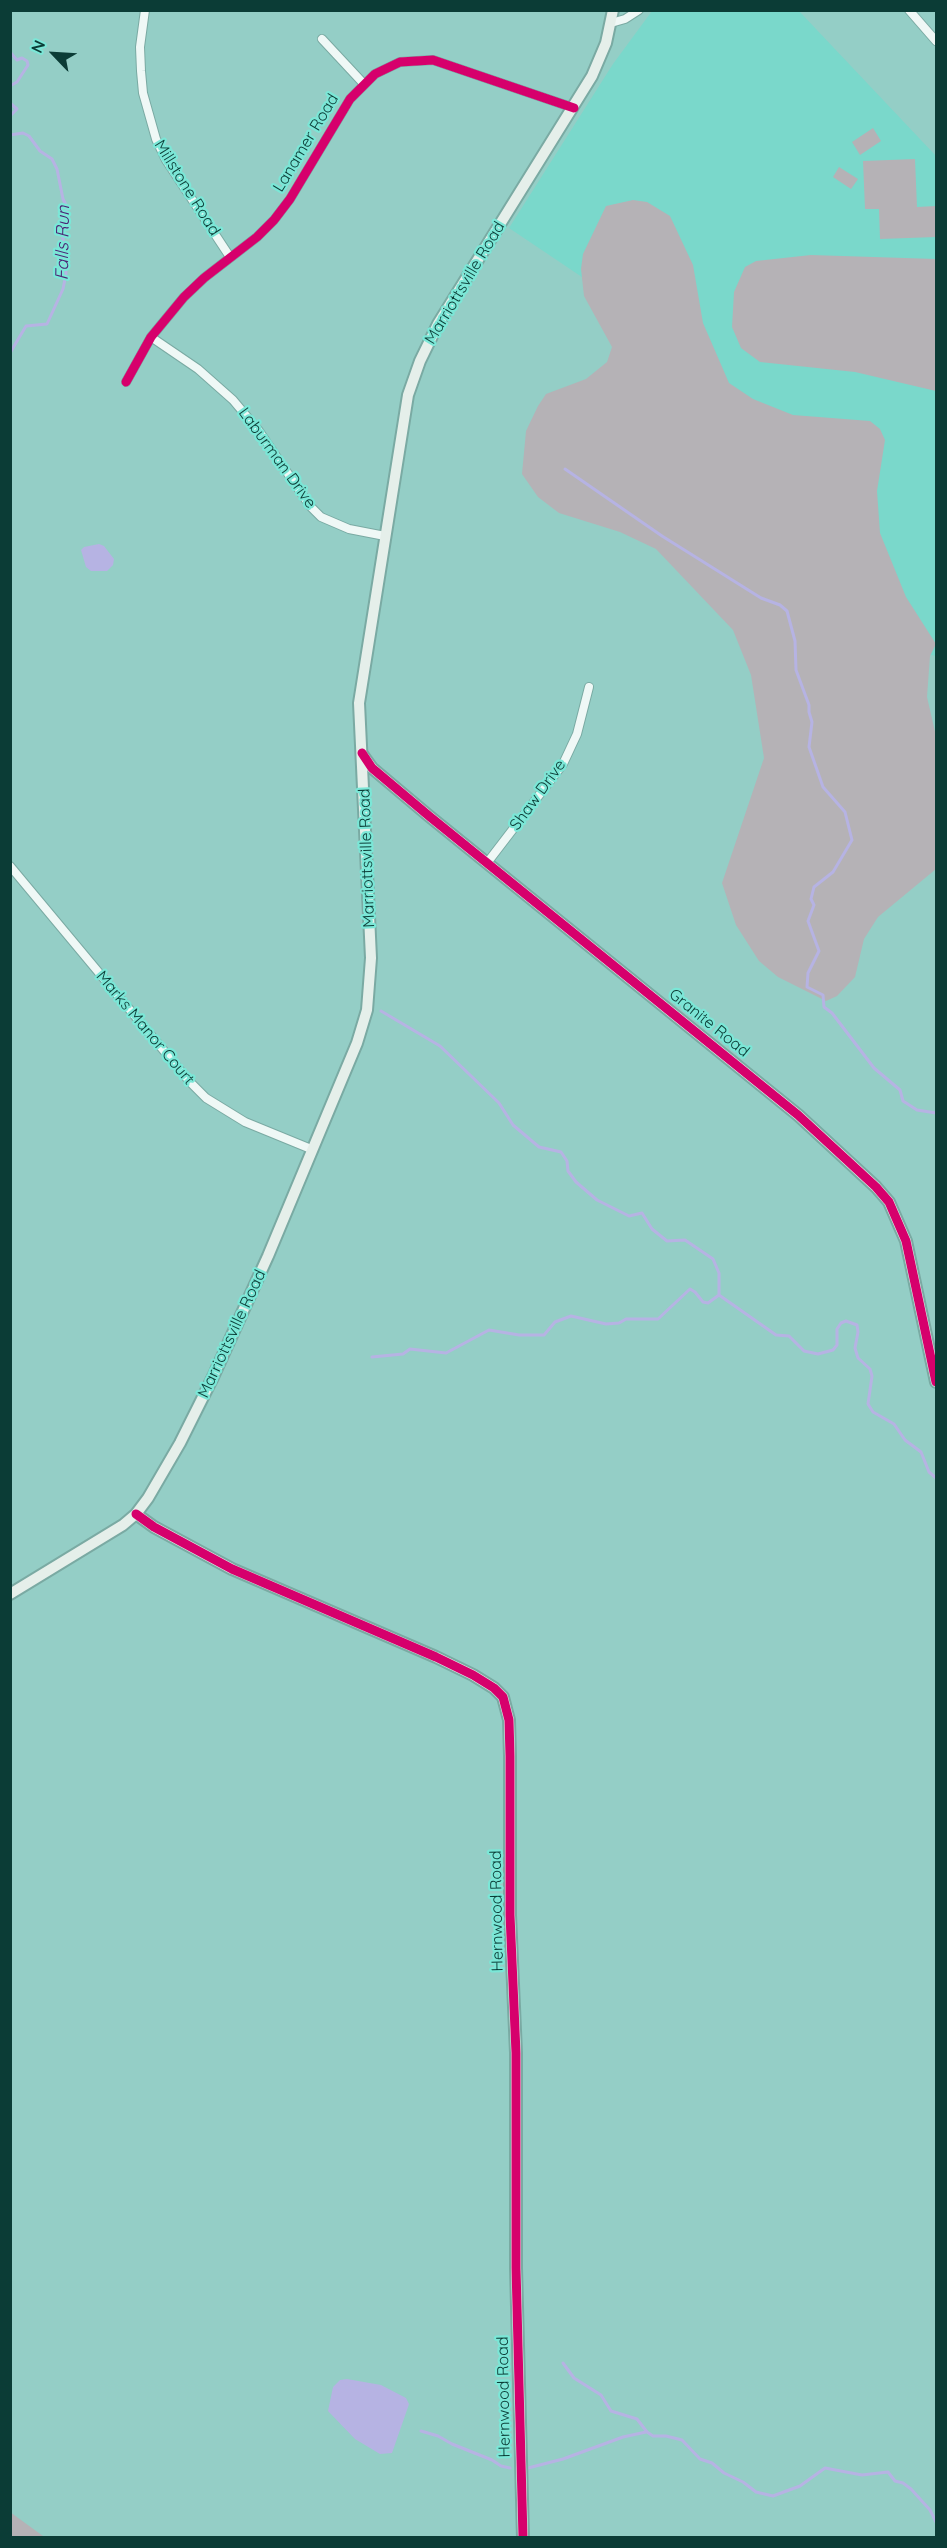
<!DOCTYPE html>
<style>
body{margin:0}
#map{position:relative;width:947px;height:2548px;overflow:hidden;background:#94cec6;font-family:Quicksand,sans-serif}
canvas{display:block}
.frame{position:absolute;inset:0;border:12px solid #0b3c36;pointer-events:none}
.north{position:absolute;left:24px;top:24px;width:60px;height:60px;-webkit-text-stroke:4px #7be7d7;paint-order:stroke;rotate:295deg;font-size:16px;font-weight:700;line-height:24px;text-align:center;color:#0b3c36}
.north::after{content:'';display:block;margin:auto;width:21px;height:27px;background:#0b3c36;clip-path:polygon(50% 0,100% 100%,50% 72%,0 100%)}
</style>
<div id="map">
<canvas width="947" height="2548"></canvas>
<div class="frame"></div>
<div class="north">N</div>
</div>
<script>
const ctx = document.querySelector('canvas').getContext('2d');
ctx.lineJoin = 'round';
function fill(path, color) { ctx.fillStyle = color; ctx.fill(path, 'evenodd'); }
const toPath = rows => new Path2D(rows.map(r => 'M' + r).join(''));
function strokePath(path, color, width, dash) { ctx.strokeStyle = color; ctx.lineWidth = width; ctx.lineCap = dash ? 'butt' : 'round'; ctx.setLineDash(dash || []); ctx.stroke(path); }
function label(font, color, halo, rows, align = 'center') {
  ctx.font = font + ' Quicksand,sans-serif'; ctx.lineWidth = 4.5; ctx.setLineDash([]); ctx.textBaseline = 'middle'; ctx.strokeStyle = halo; ctx.fillStyle = color; for (const [text, x, y, turn = 0] of rows) {
    ctx.save(); ctx.translate(x, y); ctx.rotate((+turn || 0) * Math.PI / 180); ctx.textAlign = isNaN(turn) ? turn : align; if (halo) ctx.strokeText(text, 0, 0); ctx.fillText(text, 0, 0); ctx.restore();
  }
}
fill(toPath([
 [652,11,799,11,936,156,936,656,923,653,698,355,509,228,613,64]
]), '#7ad8cb');
fill(toPath([
 [873,128,881,141,860,155,852,142],
 [915,159,917,207,936,206,936,237,880,239,879,209,865,209,863,161],
 [839,167,858,179,851,189,833,177],
 [633,200,647,202,670,216,693,265,703,323,729,383,753,399,793,415,870,421,880,429,885,440,877,491,880,533,906,597,936,644,930,656,927,697,936,736,936,869,878,917,864,939,855,977,837,996,826,1001,778,977,759,961,736,925,722,883,764,758,751,675,733,630,656,549,620,532,559,513,538,497,522,474,526,431,538,406,546,394,586,379,607,362,612,347,584,296,581,269,583,254,606,206],
 [811,255,936,259,936,391,855,372,760,362,741,348,732,327,734,292,745,267,756,261],
 [10,2512,43,2536,45,2537,11,2537]
]), '#b5b2b6');
fill(toPath([
 [99,544,104,546,114,559,113,565,107,571,91,571,86,567,81,550,84,547],
 [347,2379,381,2385,406,2398,409,2404,407,2410,392,2453,380,2454,355,2439,328,2411,333,2387,340,2380]
]), '#b6b3e3');
strokePath(toPath([
 [10,52,17,60,22,58,27,61,28,65,17,82,10,86],
 [10,103,17,109,10,116],
 [10,135,23,133,29,136,40,151,52,159,57,169,63,199,67,207,62,227,66,274,63,289,47,324,26,326,10,353],
 [565,469,662,536,761,598,780,605,787,611,795,641,796,670,809,705,809,712,812,722,809,747,823,787,845,812,852,840,833,872,814,887,811,899,814,905,808,921,819,951,808,973,807,987,823,995,824,1007,832,1013,874,1068,900,1090,903,1101,917,1110,936,1113],
 [381,1011,440,1046,499,1103,513,1125,539,1147,561,1152,567,1161,568,1171,576,1182,597,1200,629,1216,642,1213,652,1229,667,1241,685,1240,713,1259,719,1273,719,1295,776,1335,789,1336,804,1351,818,1354,833,1350,837,1345,837,1329,841,1323,846,1321,857,1325,858,1332,855,1348,858,1358,870,1369,872,1376,868,1404,873,1412,894,1424,905,1440,921,1452,929,1472,936,1478],
 [372,1357,403,1354,410,1349,446,1353,489,1330,519,1335,544,1335,555,1322,571,1316,606,1324,619,1323,626,1319,658,1319,690,1289,695,1292,703,1302,708,1303,719,1295],
 [563,2363,574,2378,601,2395,611,2411,637,2419,647,2432,653,2436,666,2436,682,2440,700,2459,712,2463,724,2473,743,2482,756,2492,773,2496,800,2486,825,2468,862,2475,888,2472,895,2481,903,2483,911,2489,930,2510,936,2522],
 [421,2431,438,2436,452,2444,492,2460,501,2466,510,2468],
 [528,2468,563,2459,623,2437,646,2432]
]), '#b6b3e3', 3);
const street = toPath([
 [145,10,140,47,141,71,143,93,156,139,166,160,230,257],
 [909,10,936,41],
 [611,23,625,19,639,10],
 [322,39,363,83],
 [151,337,198,369,233,400,259,431,310,506,321,517,349,529,385,536],
 [126,382,151,337,184,297,204,278,257,237,274,220,290,199,350,99,375,74,400,62,433,60,574,108],
 [487,863,563,764,577,734,589,687],
 [10,866,190,1082,206,1098,245,1122,311,1149]
]);
const secondary = toPath([
 [362,754,372,768,429,816,798,1115,876,1187,889,1202,906,1241,936,1382],
 [136,1514,154,1527,232,1569,436,1657,473,1675,494,1688,503,1697,509,1720,510,1756,510,1915,516,2053,516,2268,523,2538],
 [10,1594,123,1525,136,1514,148,1498,180,1443,213,1377,268,1256,357,1043,367,1010,371,958,359,703,408,395,420,361,438,324,592,76,606,43,613,10]
]);
strokePath(street, '#7aaaa3', 10);
strokePath(secondary, '#7aaaa3', 14);
strokePath(street, '#eff8f6', 8);
strokePath(secondary, '#e5efea', 10);
strokePath(toPath([
 [126,382,151,337,184,297,204,278,257,237,274,220,290,199,350,99,375,74,400,62,433,60,574,108],
 [362,753,372,768,429,816,798,1115,876,1187,889,1202,906,1241,936,1382],
 [136,1514,154,1527,232,1569,436,1657,473,1675,494,1688,503,1697,509,1720,510,1756,510,1915,516,2053,516,2268,523,2538]
]), '#d6006c', 9);
label('16px', '#0b3c36', '#7be7d7', [
 ["Lanamer Road",306,143,-59],
 ["Millstone Road",187,188,58],
 ["Marriottsville Road",465,283,-59],
 ["Laburman Drive",277,458,54],
 ["Shaw Drive",538,795,-54],
 ["Marriottsville Road",367,858,-92],
 ["Granite Road",709,1023,39],
 ["Marks Manor Court",145,1028,50],
 ["Marriottsville Road",232,1334,-65],
 ["Hernwood Road",497,1911,-91],
 ["Hernwood Road",504,2397,-91]
]);
label('italic 18px', '#4c2375', '#7be7d7', [
 ["Falls Run",63,243,-89]
]);
</script>
